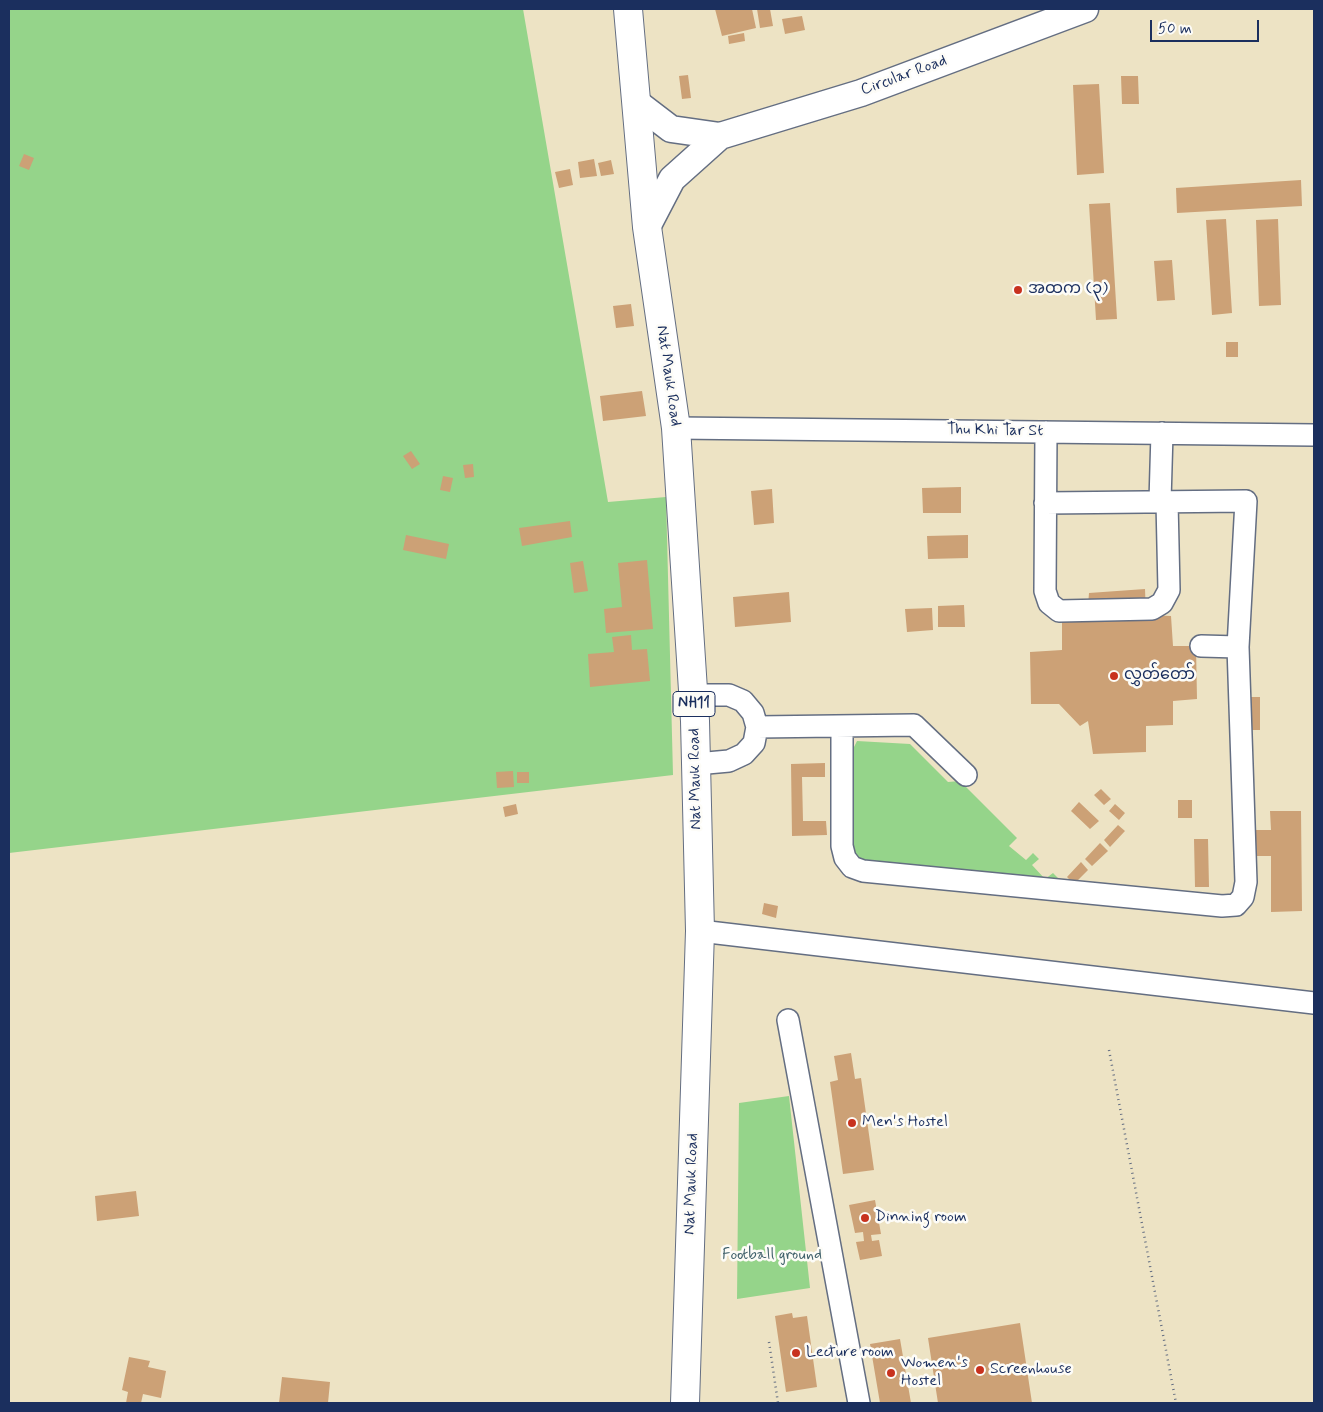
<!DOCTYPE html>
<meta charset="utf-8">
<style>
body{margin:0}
#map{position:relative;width:1323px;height:1412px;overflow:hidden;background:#ede3c4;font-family:Mynerve,sans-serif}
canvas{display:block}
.frame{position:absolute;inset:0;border:10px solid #1b2f5e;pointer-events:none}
.scale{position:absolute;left:1150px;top:20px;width:109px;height:22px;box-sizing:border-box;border:2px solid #1b2f5e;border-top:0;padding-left:6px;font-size:15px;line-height:18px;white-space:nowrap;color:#1b2f5e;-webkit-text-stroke:4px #fdfcf7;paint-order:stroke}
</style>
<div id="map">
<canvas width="1323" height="1412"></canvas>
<div class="frame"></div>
<div class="scale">50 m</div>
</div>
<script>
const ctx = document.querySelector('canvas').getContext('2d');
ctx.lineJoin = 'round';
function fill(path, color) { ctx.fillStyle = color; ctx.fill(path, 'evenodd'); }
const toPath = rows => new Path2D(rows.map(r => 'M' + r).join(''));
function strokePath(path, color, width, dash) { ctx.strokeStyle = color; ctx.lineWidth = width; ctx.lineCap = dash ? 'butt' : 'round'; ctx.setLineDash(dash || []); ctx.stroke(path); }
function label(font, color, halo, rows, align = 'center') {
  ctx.font = font + ' Mynerve,"Noto Sans Myanmar",sans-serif'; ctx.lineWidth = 5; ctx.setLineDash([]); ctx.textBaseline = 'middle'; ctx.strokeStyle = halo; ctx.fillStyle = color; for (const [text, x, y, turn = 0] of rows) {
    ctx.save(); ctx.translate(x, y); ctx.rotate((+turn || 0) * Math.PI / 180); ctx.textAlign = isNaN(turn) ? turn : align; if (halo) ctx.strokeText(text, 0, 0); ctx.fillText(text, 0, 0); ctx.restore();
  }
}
fill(toPath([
 [9,9,523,9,608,502,666,497,673,775,9,853],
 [857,741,910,744,948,782,960,781,1017,838,1009,846,1026,860,1033,853,1039,859,1032,865,1045,879,1053,873,1059,879,1058,884,864,861,857,857,851,848,852,751],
 [789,1096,810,1288,737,1299,739,1103]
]), '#95d48a');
fill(toPath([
 [715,9,752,9,756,28,722,36],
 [757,9,770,9,773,26,760,28],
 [802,16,805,30,785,34,782,19],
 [744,33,745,41,729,44,728,36],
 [688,75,691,98,682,99,679,76],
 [1121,76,1138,76,1139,104,1122,104],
 [1099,84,1104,173,1077,175,1073,85],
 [24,154,34,158,29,170,19,166],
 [594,159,597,176,580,178,578,162],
 [611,160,614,174,601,176,598,163],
 [570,169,573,185,559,188,555,172],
 [1301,180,1302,206,1177,213,1176,188],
 [1110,203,1117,319,1096,320,1089,204],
 [1226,219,1232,313,1212,315,1206,220],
 [1278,219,1281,305,1259,306,1256,220],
 [1172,260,1175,300,1157,301,1154,261],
 [631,304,634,326,616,328,613,306],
 [1226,342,1238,342,1238,357,1226,357],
 [642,391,646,416,603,421,600,396],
 [411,451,420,464,412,469,403,456],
 [473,464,474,477,465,478,463,465],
 [443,476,453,478,450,492,440,490],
 [961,487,961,513,923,513,922,488],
 [772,489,774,523,754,525,751,491],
 [570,521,572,537,522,546,519,528],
 [406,535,449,544,446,559,403,550],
 [968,535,968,558,928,559,927,536],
 [647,560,653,629,606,633,604,609,622,607,618,563],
 [583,561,588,591,574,593,570,563],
 [1145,589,1146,615,1171,616,1173,646,1196,646,1197,699,1173,701,1173,725,1146,726,1146,752,1093,754,1088,721,1080,726,1059,704,1031,704,1030,652,1062,650,1062,622,1087,619,1089,593],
 [789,592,791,622,735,627,733,597],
 [964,605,965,627,938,627,938,606],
 [932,608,933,630,907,632,905,609],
 [631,635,632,650,647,649,650,681,590,687,588,654,614,652,612,637],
 [1246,697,1260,697,1260,730,1246,730],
 [825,763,825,777,802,777,803,821,826,821,827,835,792,836,791,764],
 [513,771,514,787,497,788,496,772],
 [517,772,529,772,529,783,517,783],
 [1101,789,1111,799,1104,805,1094,795],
 [1178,800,1192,800,1192,818,1178,818],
 [1079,802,1099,821,1090,829,1071,811],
 [516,804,518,814,505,817,503,807],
 [1115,804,1125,813,1119,820,1109,811],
 [1270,811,1301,811,1302,911,1271,912,1271,856,1250,856,1250,830,1271,830],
 [1118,825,1125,831,1110,847,1104,840],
 [1194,839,1208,839,1209,887,1195,887],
 [1100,843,1108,851,1092,866,1085,859],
 [1081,862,1088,870,1074,884,1067,877],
 [764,903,778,906,776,918,762,914],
 [851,1053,855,1079,861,1078,874,1170,843,1174,830,1082,838,1080,834,1056],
 [136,1191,139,1216,97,1221,95,1196],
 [875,1200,881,1234,871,1235,872,1241,879,1240,882,1256,860,1260,856,1242,864,1241,863,1232,855,1233,849,1205],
 [792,1313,793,1318,807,1316,817,1387,786,1392,775,1316],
 [1020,1323,1032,1403,938,1403,928,1338],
 [900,1339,911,1403,880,1403,870,1344],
 [129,1357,150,1361,148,1367,166,1371,161,1398,143,1394,141,1403,126,1403,128,1392,122,1390],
 [282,1377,330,1382,328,1403,279,1403]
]), '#cca176');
const minor = toPath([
 [676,428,1314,435],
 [1046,432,1045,591,1049,603,1059,611,1152,609,1162,603,1169,590,1167,502],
 [1160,501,1162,433],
 [1201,646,1238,647],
 [693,695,729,695,743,701,753,713,757,727,754,743,744,754,729,761,696,764],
 [842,726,842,846,845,858,852,867,863,871,1222,906,1236,905,1243,897,1246,882,1238,647,1246,501,1045,503],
 [757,727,914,725,966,775],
 [700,931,1314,1003],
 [788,1020,859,1403]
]);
const major = toPath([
 [637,103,671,129,720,136],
 [647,227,672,179,720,136,861,93,1085,9]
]);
const highway = toPath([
 [628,9,647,227,676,428,695,721,700,931,685,1403]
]);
strokePath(minor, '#646e82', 24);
strokePath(major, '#646e82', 29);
strokePath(highway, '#646e82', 30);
strokePath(toPath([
 [1109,1050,1176,1403],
 [769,1342,778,1403]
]), '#646e82', 2.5, [1, 4]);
strokePath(minor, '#fff', 21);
strokePath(major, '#fff', 26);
strokePath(highway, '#fff', 28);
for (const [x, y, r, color] of [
 [1018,290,5,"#c8321e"],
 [1114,676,5,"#c8321e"],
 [852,1123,5,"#c8321e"],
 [865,1218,5,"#c8321e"],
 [796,1353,5,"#c8321e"],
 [980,1370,5,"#c8321e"],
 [891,1373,5,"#c8321e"]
]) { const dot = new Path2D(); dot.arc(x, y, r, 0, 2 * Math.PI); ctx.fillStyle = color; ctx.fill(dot); strokePath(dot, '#fdfcf7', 2); }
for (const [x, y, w] of [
 [694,704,42]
]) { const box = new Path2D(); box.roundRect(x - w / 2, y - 12.5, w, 25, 4); ctx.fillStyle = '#fdfcf7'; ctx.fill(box); strokePath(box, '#1b2f5e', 1); }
label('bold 15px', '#1b2f5e', null, [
 ["NH11",694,704]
]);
label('16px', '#1b2f5e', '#fdfcf7', [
 ["Circular Road",904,76,-20],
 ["Nat Mauk Road",668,376,82],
 ["Thu Khi Tar St",995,431,1],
 ["Nat Mauk Road",696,779,-91],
 ["Nat Mauk Road",692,1184,-88]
]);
label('16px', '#1b2f5e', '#fdfcf7', [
 ["အထက (၃)",1028,290],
 ["လွှတ်တော်",1124,676],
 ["Men's Hostel",862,1123],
 ["Dinning room",875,1218],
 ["Lecture room",806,1353],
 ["Women's",901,1364],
 ["Hostel",901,1382],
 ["Screenhouse",990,1370]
], 'left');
label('16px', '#40616b', '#fdfcf7', [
 ["Football ground",772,1256]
]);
</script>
